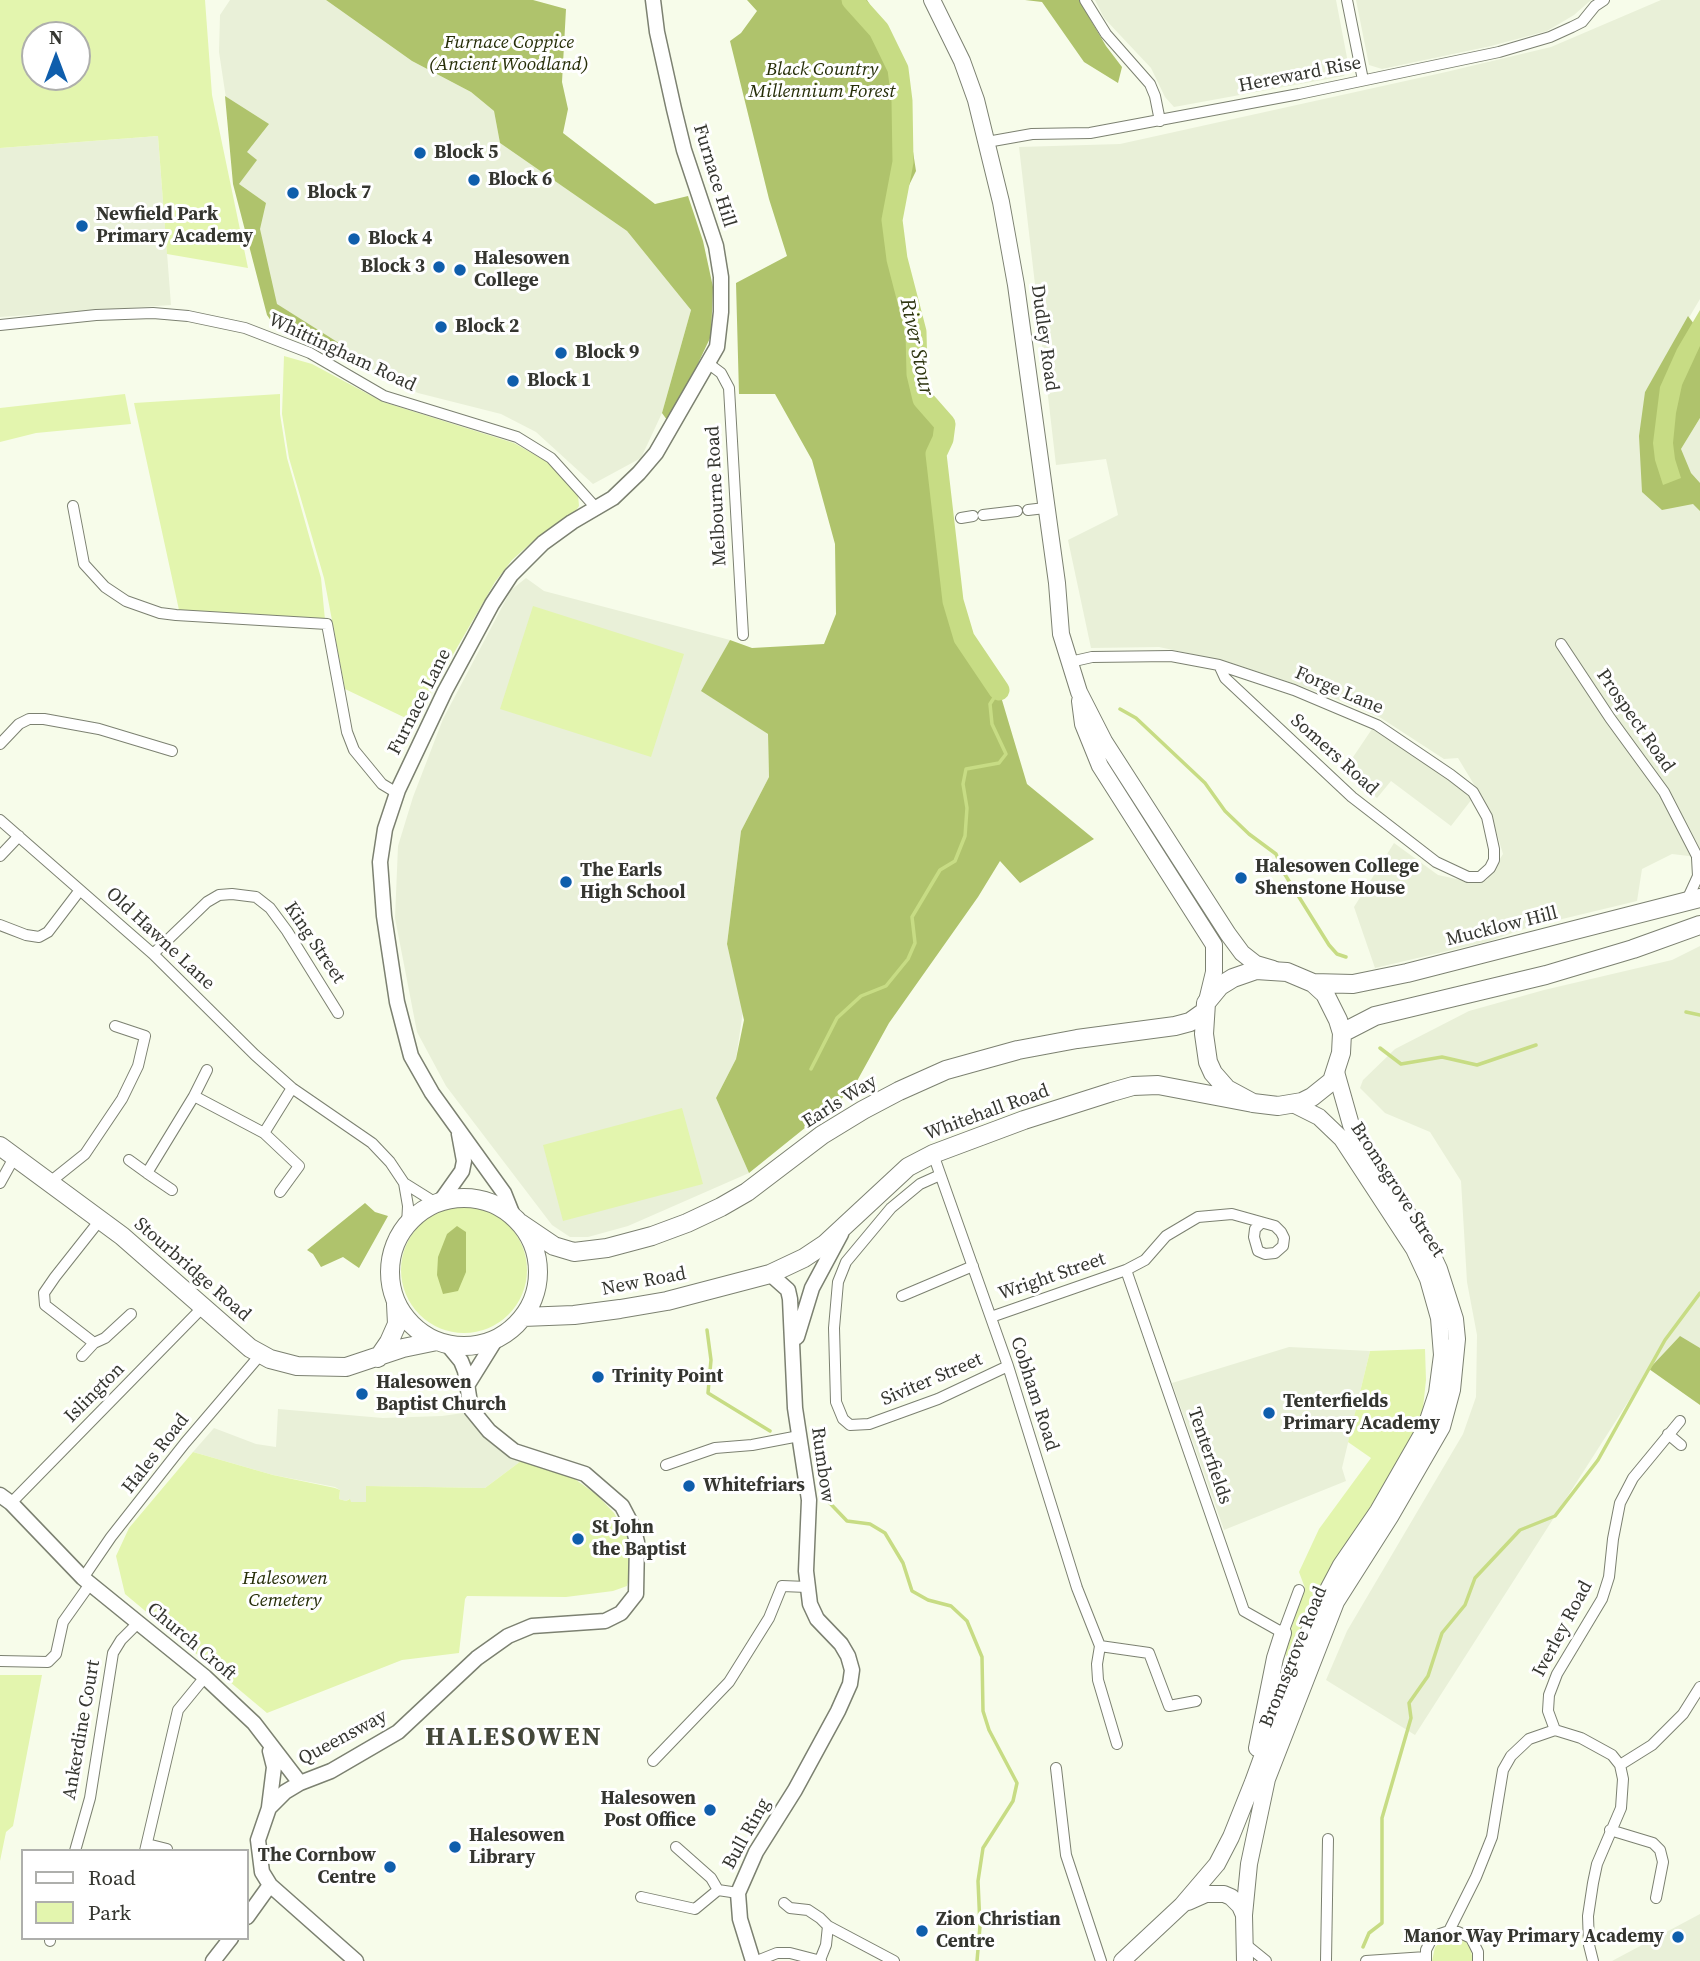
<!DOCTYPE html>
<style>
body{margin:0}
#map{position:relative;width:1700px;height:1961px;overflow:hidden;background:#f7fcea;font-family:"Source Serif 4",serif}
canvas{display:block}
.legend{position:absolute;left:21px;top:1849px;width:228px;height:91px;box-sizing:border-box;background:#fff;border:2px solid #aeafac;margin:0;padding:9px 12px;list-style:none;font-size:21px;color:#353630}
.legend li{display:flex;align-items:center;gap:14px;height:35px}
.legend b{width:35px;border:2px solid #aeafac}
.north{position:absolute;left:21px;top:21px;width:70px;height:70px;box-sizing:border-box;background:#fff;border:2px solid #aeafac;border-radius:50%;rotate:0deg;font-size:19px;font-weight:700;line-height:28px;text-align:center;color:#353630}
.north::after{content:'';display:block;margin:auto;width:24px;height:32px;background:#0f5eac;clip-path:polygon(50% 0,100% 100%,50% 72%,0 100%)}
</style>
<div id="map">
<canvas width="1700" height="1961"></canvas>
<ul class="legend">
<li><b style="height:9px;background:#fff"></b>Road</li>
<li><b style="height:19px;background:#e3f5ae"></b>Park</li>
</ul>
<div class="north">N</div>
</div>
<script>
const ctx = document.querySelector('canvas').getContext('2d');
ctx.lineJoin = 'round';
function fill(path, color) { ctx.fillStyle = color; ctx.fill(path, 'evenodd'); }
const toPath = rows => new Path2D(rows.map(r => 'M' + r).join(''));
function strokePath(path, color, width, dash) { ctx.strokeStyle = color; ctx.lineWidth = width; ctx.lineCap = dash ? 'butt' : 'round'; ctx.setLineDash(dash || []); ctx.stroke(path); }
function label(font, color, halo, rows, align = 'center') {
  ctx.font = font + ' "Source Serif 4",serif'; ctx.lineWidth = 6; ctx.setLineDash([]); ctx.textBaseline = 'middle'; ctx.strokeStyle = halo; ctx.fillStyle = color; for (const [text, x, y, turn = 0] of rows) {
    ctx.save(); ctx.translate(x, y); ctx.rotate((+turn || 0) * Math.PI / 180); ctx.textAlign = isNaN(turn) ? turn : align; if (halo) ctx.strokeText(text, 0, 0); ctx.fillText(text, 0, 0); ctx.restore();
  }
}
fill(toPath([
 [230,0,326,0,412,61,471,92,494,111,500,143,627,231,691,310,662,413,641,458,593,484,536,432,501,414,418,393,276,328,239,184,219,52,220,15],
 [1095,0,1336,0,1349,68,1344,76,1174,107,1165,97,1151,68,1104,18],
 [1356,0,1591,0,1574,15,1547,31,1491,46,1382,69,1369,65],
 [1661,0,1700,0,1700,299,1645,392,1681,449,1700,418,1700,855,1697,857,1672,854,1642,869,1637,901,1529,927,1490,941,1375,968,1354,907,1394,843,1438,875,1475,883,1487,880,1503,854,1490,811,1458,758,1444,759,1381,718,1324,694,1225,661,1159,647,1091,648,1068,540,1118,515,1106,459,1056,465,1019,147,1120,144,1446,72,1551,47],
 [158,136,171,305,0,317,0,148],
 [526,578,544,591,730,640,702,691,768,734,769,777,741,831,727,944,743,1011,736,1059,716,1098,749,1173,628,1226,588,1237,570,1237,552,1225,446,1086,417,1032,395,918,398,846,413,797,443,719,511,590],
 [1372,729,1438,771,1472,799,1451,826,1391,781,1377,798,1343,772],
 [1700,946,1700,1372,1649,1369,1415,1735,1326,1680,1347,1631,1463,1434,1476,1397,1477,1335,1467,1282,1461,1181,1430,1132,1385,1113,1360,1088,1363,1080,1395,1049,1469,1011,1544,990,1672,960],
 [1289,1347,1370,1351,1342,1468,1346,1481,1224,1530,1172,1383],
 [278,1409,383,1418,442,1416,463,1413,521,1461,485,1488,366,1486,366,1502,350,1502,349,1499,346,1501,339,1499,340,1490,335,1487,273,1475,193,1452,214,1428,256,1444,276,1447],
 [1700,1914,1700,1961,1612,1961]
]), '#e9f0d8');
fill(toPath([
 [0,0,205,0,212,95,248,268,167,254,158,136,0,148],
 [35,35,77,35,77,77,35,77],
 [284,356,312,364,383,402,514,443,549,463,578,495,579,506,573,515,539,536,512,560,495,582,414,722,345,689,324,578,289,458,282,414],
 [125,394,131,424,36,433,0,442,0,408],
 [280,394,280,414,287,458,321,578,325,620,179,610,134,403],
 [533,606,684,654,651,757,500,709],
 [682,1108,703,1184,563,1221,543,1145],
 '401 1270a63 63 0 1 1 126 0a63 63 0 1 1-126 0Z',
 [1425,1349,1426,1380,1422,1417,1410,1446,1333,1568,1295,1643,1286,1674,1286,1648,1294,1619,1305,1588,1299,1572,1319,1529,1371,1458,1348,1442,1370,1351],
 [193,1452,273,1475,335,1488,340,1490,339,1499,346,1501,350,1499,351,1502,366,1502,366,1486,485,1488,521,1461,572,1477,597,1495,614,1513,627,1536,632,1549,632,1565,627,1586,613,1591,566,1597,467,1596,465,1599,459,1653,402,1660,267,1713,125,1594,116,1556,129,1528],
 [0,1675,42,1675,13,1826,6,1832,0,1861],
 [1452,1936,1465,1940,1470,1945,1473,1961,1432,1961,1435,1947,1445,1938]
]), '#e3f5ae');
fill(toPath([
 [326,0,533,0,566,9,562,82,568,109,563,133,655,204,688,196,703,241,713,287,711,336,676,410,667,420,662,413,691,310,627,231,500,143,494,111,471,92,412,61],
 [747,0,867,0,897,48,916,171,892,220,897,259,916,332,917,374,923,398,935,401,948,413,943,458,952,539,953,601,964,638,999,690,1027,784,1094,839,1020,883,1000,861,978,897,889,1023,852,1090,749,1173,716,1098,736,1059,744,1020,727,944,741,831,769,777,768,734,701,691,730,640,752,648,824,644,836,614,835,544,812,460,775,394,739,394,736,283,787,256,769,199,730,41,741,33,757,11],
 [1025,0,1079,0,1106,46,1122,67,1118,83,1084,62,1042,2],
 [225,96,269,124,247,152,257,160,239,184,266,203,260,229,277,304,342,345,333,356,276,328,267,315,233,184],
 [1688,316,1700,332,1700,418,1681,449,1691,473,1700,483,1700,511,1693,504,1662,510,1642,492,1639,436,1645,392],
 [365,1203,375,1212,388,1216,359,1268,343,1257,321,1267,313,1254,307,1250],
 [457,1226,466,1232,466,1272,458,1291,443,1294,437,1275,438,1257,447,1234],
 [1680,1336,1700,1348,1700,1405,1649,1369]
]), '#afc36c');
fill(toPath([
 [1700,310,1700,346,1682,385,1676,413,1673,443,1675,459,1681,478,1663,485,1655,460,1653,443,1660,387,1677,349]
]), '#c7dc84');
strokePath(toPath([
 [1120,709,1136,718,1205,783,1225,811,1249,834,1276,854,1284,873,1329,945,1337,954,1346,957],
 [1686,1012,1700,1015],
 [1380,1048,1401,1064,1442,1057,1477,1065,1536,1045],
 [811,1069,837,1018,861,996,886,986,908,959,915,943,912,917,940,870,955,861,965,836,967,808,963,784,966,769,999,763,1006,754,992,724,990,704,999,690],
 [707,1330,711,1360,708,1393,770,1431],
 [824,1497,847,1521,870,1524,885,1533,903,1563,912,1591,928,1600,951,1606,967,1621,982,1657,983,1711,989,1730,1017,1783,1013,1801,983,1848,978,1881,980,1926,977,1961],
 [1363,1947,1369,1933,1382,1923,1382,1818,1411,1718,1409,1703,1428,1676,1442,1633,1465,1605,1475,1578,1520,1530,1555,1516,1598,1460,1665,1340,1700,1293]
]), '#c7dc84', 3.5);
strokePath(toPath([
 [852,0,879,30,898,69,902,101,903,162,892,220,897,259,916,332,917,374,923,399,945,424,943,439,936,454,953,601,964,638,999,690]
]), '#c7dc84', 21);
const street = toPath([
 [1085,0,1106,34,1150,84,1155,96,1160,121],
 [1347,0,1363,80],
 [987,142,1032,134,1090,133,1299,94,1499,52,1550,37,1572,27,1582,22,1595,6,1604,0],
 [0,325,96,315,153,313,188,316,245,328,310,353,384,396,517,437,551,458,597,509],
 [709,364,721,373,729,388,743,635],
 [73,506,84,564,105,587,126,601,160,613,176,615,327,624,347,732,354,750,382,784,397,793],
 [1028,510,1045,508],
 [983,515,1017,511],
 [961,518,973,516],
 [1561,644,1610,718,1664,792,1700,862],
 [1070,662,1092,657,1171,656,1219,665,1294,690,1377,725,1451,775,1473,792,1487,817,1494,849,1494,860,1490,868,1480,877,1468,877,1436,862,1352,797,1225,678,1219,665],
 [0,744,19,724,29,719,44,719,99,729,172,751],
 [0,820,153,954,255,1055,292,1088,372,1143,390,1162,404,1183,436,1203],
 [0,856,19,836],
 [1687,900,1698,876,1697,858],
 [0,925,26,935,39,937,48,932,80,890],
 [153,954,207,902,219,895,232,894,256,897,270,908,287,931,338,1013],
 [194,1096,207,1070],
 [264,1133,299,1166,280,1192],
 [933,1154,1008,1366,1077,1588,1100,1646],
 [129,1160,147,1173],
 [940,1175,920,1184,891,1208,846,1262,838,1282,834,1328,836,1402,843,1419,850,1425,869,1424,938,1399,1008,1366],
 [50,1182,85,1154,122,1099,138,1066,145,1036,115,1026],
 [0,1183,15,1156],
 [404,1183,408,1206,407,1225],
 [172,1190,147,1173,194,1096,264,1133,292,1088],
 [100,1220,55,1277,44,1293,45,1305,94,1343,105,1338,131,1314],
 [1126,1270,1244,1611,1283,1633,1299,1590],
 [902,1296,973,1266],
 [991,1317,1126,1270,1145,1260,1166,1236,1198,1217,1232,1214,1275,1226,1281,1232,1284,1238,1283,1246,1275,1253,1265,1254,1258,1251,1254,1237,1255,1229,1261,1223],
 [82,1356,94,1343],
 [1668,1434,1681,1445],
 [666,1465,715,1448,752,1445,799,1436],
 [11,1503,203,1307],
 [83,1578,111,1537,185,1443,261,1354],
 [1100,1646,1149,1653,1169,1706,1196,1701],
 [1100,1646,1097,1664,1098,1680,1117,1744],
 [0,1661,48,1662,56,1654,63,1622,90,1584],
 [1555,1730,1548,1711,1549,1695,1557,1674,1602,1599,1609,1577,1613,1539,1620,1503,1633,1478,1680,1421],
 [653,1761,729,1682,769,1618,782,1586,807,1587],
 [1620,1765,1652,1745,1683,1714,1700,1687],
 [1056,1768,1066,1855,1101,1961],
 [1610,1830,1653,1843,1660,1850,1663,1862,1656,1898],
 [147,1844,167,1849],
 [676,1847,711,1878,718,1890,738,1893],
 [75,1851,90,1798,113,1653,121,1640,138,1623],
 [145,1851,178,1710,205,1677],
 [641,1897,695,1909,718,1890],
 [784,1903,790,1908,808,1910,820,1918,828,1926,894,1961],
 [1449,1931,1476,1877,1492,1837,1503,1770,1511,1756,1529,1739,1555,1730,1581,1738,1612,1755,1620,1765,1623,1779,1621,1808,1597,1864,1593,1883,1588,1916,1589,1945,1593,1961],
 [50,1941,50,1938],
 [1245,1944,1266,1961],
 [820,1960,826,1945,828,1926],
 [757,1961,777,1953,790,1953,821,1961],
 [1326,1961,1328,1839],
 [1366,1961,1426,1957],
 [1426,1961,1426,1950,1431,1940,1440,1934,1449,1931,1458,1932,1471,1938,1478,1952,1478,1961]
]);
const secondary = toPath([
 [440,1202,462,1171,464,1161,459,1134],
 [514,1218,504,1193,432,1093,411,1056,397,1002,384,916,380,862,385,829,398,790,445,691,492,604,511,575,543,543,572,522,613,498,639,473,656,453,717,347,721,312,721,277,716,246,684,150,674,109,657,32,653,0],
 [797,1337,812,1288,841,1234],
 [468,1384,496,1339],
 [0,1495,11,1503,83,1578,205,1677,254,1723,300,1783],
 [269,1807,274,1767,270,1751],
 [247,1917,270,1885],
 [213,1961,231,1938],
 [356,1961,270,1885,262,1872,258,1840,269,1808,285,1792,300,1783,331,1771,398,1732,477,1658,508,1636,532,1626,605,1621,621,1613,636,1594,637,1542,633,1527,622,1506,585,1474,514,1451,489,1431,471,1409,465,1371,461,1361,447,1344],
 [753,1961,740,1919,738,1893,756,1852,795,1790,838,1711,850,1684,852,1670,848,1656,841,1644,817,1619,810,1604,806,1571,809,1500,795,1408,790,1299,788,1290,770,1274]
]);
const primary = toPath([
 [932,0,962,61,976,100,1001,202,1016,285,1057,583,1061,634,1079,692,1104,741,1228,934,1242,953,1256,964,1273,969],
 [1080,701,1083,724,1100,766,1214,945,1214,972,1207,1001],
 [1257,1748,1275,1658,1283,1633],
 [1188,1902,1206,1894,1224,1894,1231,1897,1240,1906,1244,1915],
 [1122,1961,1182,1905,1217,1864,1231,1837,1253,1782,1303,1645,1322,1601,1341,1565,1378,1511,1425,1429,1437,1393,1442,1355,1439,1318,1428,1279,1414,1249,1342,1139,1319,1117,1293,1104],
 [1245,1961,1244,1915,1249,1864,1267,1779,1336,1602,1390,1517,1442,1427,1452,1390,1457,1339,1455,1319,1439,1269,1425,1239,1388,1185,1351,1125,1336,1072]
]);
const highway = toPath([
 [1256,970,1287,972,1313,983,1325,994,1338,1020,1342,1033,1341,1053,1332,1081,1312,1097,1302,1102,1278,1106,1253,1103,1227,1089,1213,1073,1208,1062,1204,1034,1206,1003,1220,986,1233,978,1256,970],
 [1313,983,1353,984,1407,973,1700,898],
 [1342,1033,1375,1016,1546,975,1633,949,1700,925],
 [0,1146,122,1236,250,1348,270,1359,297,1366,346,1367,403,1348,437,1341],
 '390 1272a74 74 0 1 1 148 0a74 74 0 1 1-148 0Z',
 [520,1223,554,1246,574,1252,607,1248,652,1236,687,1223,721,1207,747,1192,822,1135,863,1110,899,1091,946,1070,1018,1050,1077,1039,1175,1026,1190,1022,1204,1012],
 [523,1317,574,1315,620,1309,667,1301,770,1274,804,1258,825,1244,908,1167,933,1154,1024,1120,1112,1092,1133,1086,1158,1085,1253,1103],
 [378,1358,389,1342,397,1324,396,1304]
]);
strokePath(street, '#7c8171', 12);
strokePath(secondary, '#7c8171', 17);
strokePath(primary, '#7c8171', 18);
strokePath(highway, '#7c8171', 20);
strokePath(street, '#fff', 10);
strokePath(secondary, '#fff', 14);
strokePath(primary, '#fff', 16);
strokePath(highway, '#fff', 18);
for (const [x, y, r, color] of [
 [420,153,7,"#0f5eac"],
 [474,180,7,"#0f5eac"],
 [293,193,7,"#0f5eac"],
 [82,226,7,"#0f5eac"],
 [354,239,7,"#0f5eac"],
 [439,267,7,"#0f5eac"],
 [460,270,7,"#0f5eac"],
 [441,327,7,"#0f5eac"],
 [561,353,7,"#0f5eac"],
 [513,381,7,"#0f5eac"],
 [1241,878,7,"#0f5eac"],
 [566,882,7,"#0f5eac"],
 [598,1377,7,"#0f5eac"],
 [362,1394,7,"#0f5eac"],
 [1269,1413,7,"#0f5eac"],
 [689,1486,7,"#0f5eac"],
 [578,1539,7,"#0f5eac"],
 [710,1810,7,"#0f5eac"],
 [455,1847,7,"#0f5eac"],
 [390,1867,7,"#0f5eac"],
 [922,1931,7,"#0f5eac"],
 [1678,1937,7,"#0f5eac"]
]) { const dot = new Path2D(); dot.arc(x, y, r, 0, 2 * Math.PI); ctx.fillStyle = color; ctx.fill(dot); strokePath(dot, '#fff', 2.5); }
label('italic 19px', '#262e08', '#fff', [
 ["Furnace Coppice",509,43],
 ["(Ancient Woodland)",509,65],
 ["Black Country",822,70],
 ["Millennium Forest",822,92],
 ["Halesowen",285,1579],
 ["Cemetery",285,1601]
]);
label('19px', '#353630', '#fff', [
 ["Hereward Rise",1300,75,-11],
 ["Furnace Hill",714,176,73],
 ["Dudley Road",1044,338,82],
 ["Whittingham Road",342,353,25],
 ["Melbourne Road",717,496,-93],
 ["Forge Lane",1339,691,23],
 ["Furnace Lane",420,702,-63],
 ["Prospect Road",1635,721,55],
 ["Somers Road",1334,755,42],
 ["Mucklow Hill",1502,927,-14],
 ["Old Hawne Lane",160,939,43],
 ["King Street",314,943,56],
 ["Earls Way",840,1102,-32],
 ["Whitehall Road",987,1113,-20],
 ["Bromsgrove Street",1397,1190,57],
 ["Stourbridge Road",192,1270,41],
 ["Wright Street",1052,1277,-19],
 ["New Road",644,1282,-11],
 ["Siviter Street",932,1380,-23],
 ["Islington",95,1393,-45],
 ["Cobham Road",1034,1394,72],
 ["Hales Road",156,1454,-52],
 ["Tenterfields",1209,1456,71],
 ["Rumbow",822,1465,82],
 ["Iverley Road",1563,1629,-62],
 ["Church Croft",191,1642,40],
 ["Bromsgrove Road",1294,1657,-68],
 ["Ankerdine Court",82,1730,-80],
 ["Queensway",343,1738,-28],
 ["Bull Ring",747,1834,-61]
]);
label('bold 19px', '#353630', '#fff', [
 ["Block 5",434,153],
 ["Block 6",488,180],
 ["Block 7",307,193],
 ["Newfield Park",96,215],
 ["Primary Academy",96,237],
 ["Block 4",368,239],
 ["Halesowen",474,259],
 ["College",474,281],
 ["Block 3",425,267,"right"],
 ["Block 2",455,327],
 ["Block 9",575,353],
 ["Block 1",527,381],
 ["Halesowen College",1255,867],
 ["Shenstone House",1255,889],
 ["The Earls",580,871],
 ["High School",580,893],
 ["Trinity Point",612,1377],
 ["Halesowen",376,1383],
 ["Baptist Church",376,1405],
 ["Tenterfields",1283,1402],
 ["Primary Academy",1283,1424],
 ["Whitefriars",703,1486],
 ["St John",592,1528],
 ["the Baptist",592,1550],
 ["Halesowen",696,1799,"right"],
 ["Post Office",696,1821,"right"],
 ["Halesowen",469,1836],
 ["Library",469,1858],
 ["The Cornbow",376,1856,"right"],
 ["Centre",376,1878,"right"],
 ["Zion Christian",936,1920],
 ["Centre",936,1942],
 ["Manor Way Primary Academy",1664,1937,"right"]
], 'left');
label('italic 21px', '#2d340f', '#fff', [
 ["River Stour",916,347,78]
]);
ctx.letterSpacing = '2px';
label('bold 26px', '#44483a', '#fff', [
 ["HALESOWEN",514,1738]
]);
ctx.letterSpacing = '0px';
</script>
